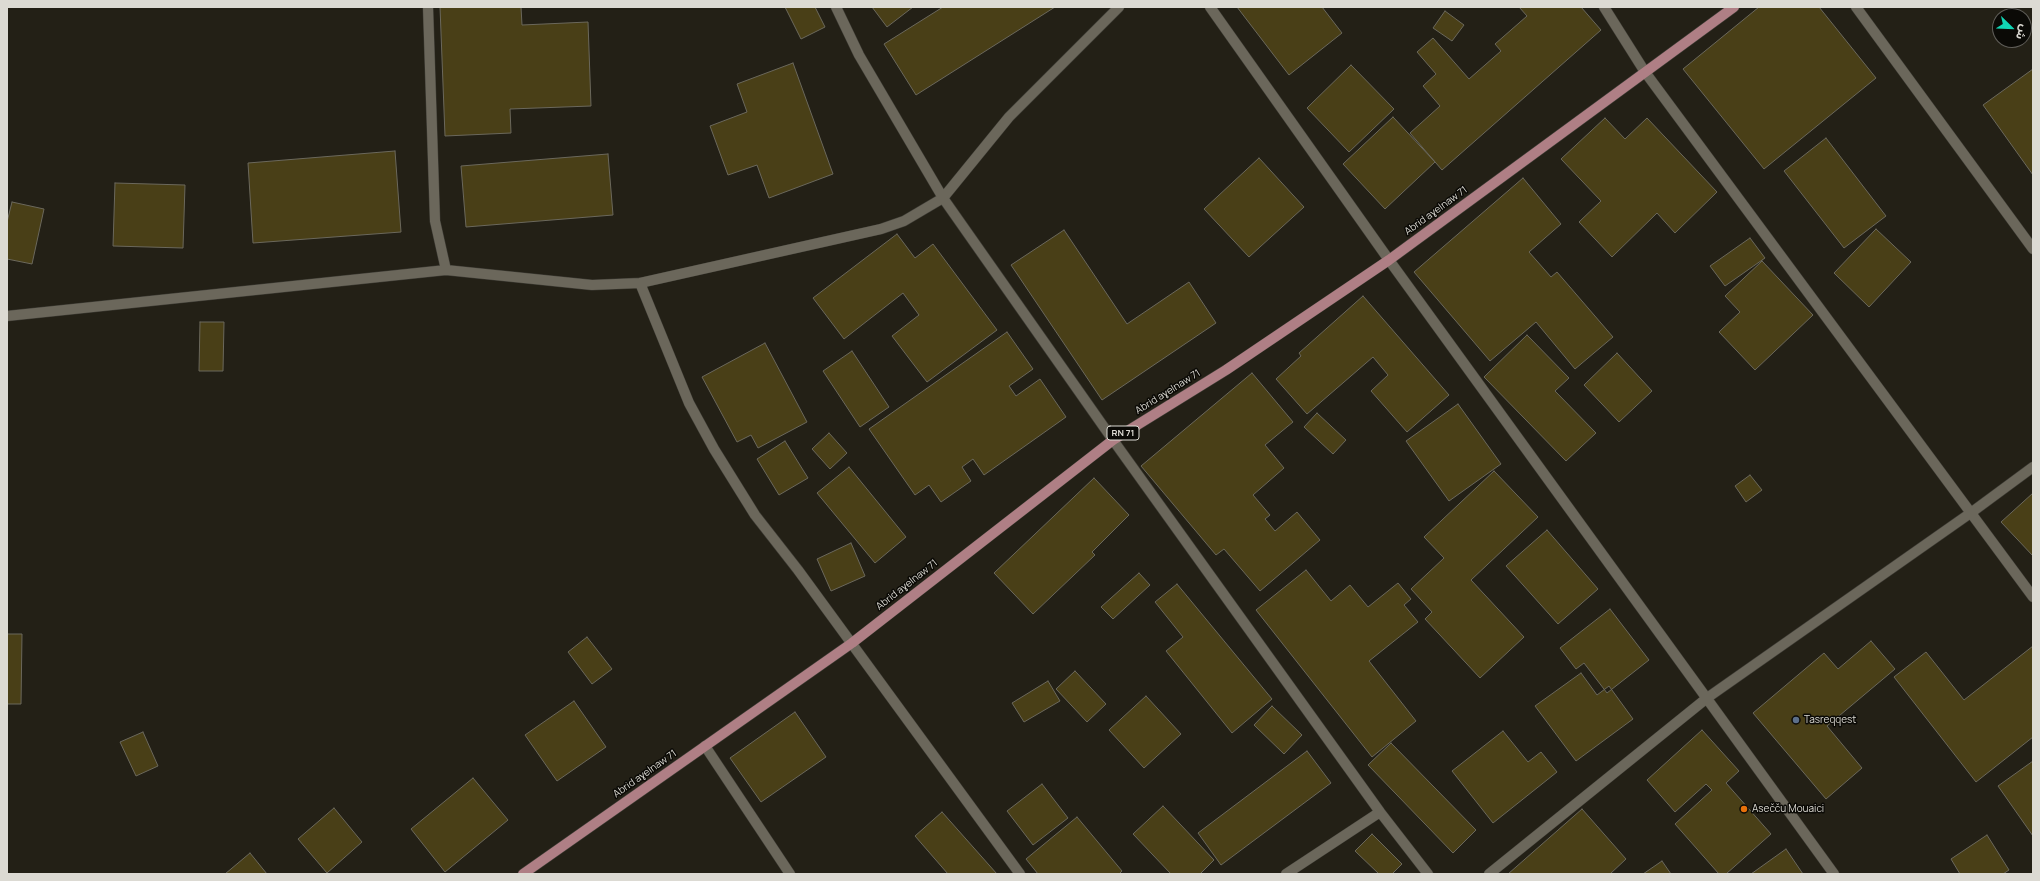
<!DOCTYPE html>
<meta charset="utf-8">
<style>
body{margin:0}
#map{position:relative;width:2040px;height:881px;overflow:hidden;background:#232016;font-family:Manrope,"Noto Sans Arabic",sans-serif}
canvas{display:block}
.frame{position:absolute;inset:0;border:8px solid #dcdad3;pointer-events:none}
.north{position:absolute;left:1992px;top:8px;width:40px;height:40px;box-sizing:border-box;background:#0b0a06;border:1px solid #5f5d58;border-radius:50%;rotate:113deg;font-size:11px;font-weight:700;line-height:16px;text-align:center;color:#dcdad3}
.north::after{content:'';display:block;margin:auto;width:14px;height:18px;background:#11d5b4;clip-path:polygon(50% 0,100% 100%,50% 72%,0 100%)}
</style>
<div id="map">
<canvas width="2040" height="881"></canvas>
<div class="frame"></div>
<div class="north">ش</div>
</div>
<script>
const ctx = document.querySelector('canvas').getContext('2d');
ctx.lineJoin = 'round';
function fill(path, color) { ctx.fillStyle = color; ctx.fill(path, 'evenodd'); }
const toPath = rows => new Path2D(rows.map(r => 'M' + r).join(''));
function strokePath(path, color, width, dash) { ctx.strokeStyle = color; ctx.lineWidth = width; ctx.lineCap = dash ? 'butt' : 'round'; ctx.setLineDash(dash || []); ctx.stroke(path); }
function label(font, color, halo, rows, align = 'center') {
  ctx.font = font + ' Manrope,sans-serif'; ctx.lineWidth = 3; ctx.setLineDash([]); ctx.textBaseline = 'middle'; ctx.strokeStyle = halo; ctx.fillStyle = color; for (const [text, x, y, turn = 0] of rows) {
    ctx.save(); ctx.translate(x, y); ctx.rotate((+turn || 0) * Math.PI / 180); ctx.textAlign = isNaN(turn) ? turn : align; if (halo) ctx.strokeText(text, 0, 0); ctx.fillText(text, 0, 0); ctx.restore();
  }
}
const building = toPath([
 [440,7,521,7,522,25,588,22,591,106,510,109,511,133,445,136,440,7],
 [785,7,815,7,825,27,801,39,785,7],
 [872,7,913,7,887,27,872,7],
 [943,7,1055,7,916,95,884,44,943,7],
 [1237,7,1322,7,1342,33,1289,75,1237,7],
 [1519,7,1581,7,1601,30,1442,170,1410,133,1440,106,1423,86,1436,74,1417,52,1433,38,1469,79,1501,51,1495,44,1527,16,1519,7],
 [1759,7,1819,7,1876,78,1764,169,1683,69,1759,7],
 [1445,11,1464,25,1452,41,1433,28,1445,11],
 [793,63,833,174,769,198,757,165,728,175,710,126,747,112,737,84,793,63],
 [1351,65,1394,109,1349,152,1307,108,1351,65],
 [2033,69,2033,175,1983,105,2033,69],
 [1393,117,1435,162,1385,209,1343,164,1393,117],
 [1605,118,1625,139,1647,118,1717,192,1675,233,1657,213,1612,257,1579,222,1601,201,1561,159,1605,118],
 [1826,138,1886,216,1844,248,1784,171,1826,138],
 [395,151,401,232,253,243,248,163,395,151],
 [608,154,613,215,466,227,461,166,608,154],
 [1259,158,1304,207,1249,257,1204,209,1259,158],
 [1523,178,1561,224,1529,252,1551,277,1557,272,1613,337,1575,369,1536,322,1490,361,1414,272,1523,178],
 [115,183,185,185,183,248,113,246,115,183],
 [12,202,44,209,32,264,7,259,7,222,12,202],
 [1876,229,1911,262,1869,307,1834,273,1876,229],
 [1064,230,1127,324,1189,282,1216,323,1102,400,1011,265,1064,230],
 [897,234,915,258,933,244,997,330,927,382,892,336,919,315,903,293,844,339,813,298,897,234],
 [1750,238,1765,258,1725,286,1710,266,1750,238],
 [1762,261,1813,315,1755,370,1719,332,1740,312,1725,296,1762,261],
 [1363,296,1449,395,1407,432,1371,391,1388,375,1373,357,1307,414,1276,379,1301,356,1299,353,1363,296],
 [200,322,224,322,223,371,199,371,200,322],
 [1007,332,1033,369,1009,386,1016,396,1040,379,1066,417,984,475,973,459,962,467,971,481,941,502,929,485,915,495,869,429,1007,332],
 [1527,335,1569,378,1555,391,1596,433,1566,461,1484,377,1527,335],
 [765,343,807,422,758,448,751,435,737,442,702,377,765,343],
 [852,351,889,407,860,427,823,371,852,351],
 [1617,353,1652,391,1619,422,1584,385,1617,353],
 [1252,373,1293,422,1265,445,1284,468,1253,495,1270,515,1265,519,1275,531,1297,512,1320,540,1260,591,1224,549,1216,555,1141,466,1252,373],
 [1458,404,1501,464,1449,501,1406,441,1458,404],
 [1317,413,1346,440,1333,454,1304,427,1317,413],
 [829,433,847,453,830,469,812,449,829,433],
 [785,441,808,478,779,495,757,459,785,441],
 [849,467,906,537,875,563,817,493,849,467],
 [1494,471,1538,517,1471,580,1524,637,1480,678,1425,619,1432,612,1411,589,1444,558,1424,537,1494,471],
 [1750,475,1762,490,1746,502,1735,486,1750,475],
 [1094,478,1129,515,1092,552,1095,555,1033,614,994,573,1094,478],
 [2033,493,2033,556,2001,522,2033,493],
 [1547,530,1598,589,1558,624,1506,566,1547,530],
 [851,543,865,576,831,591,817,559,851,543],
 [1306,570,1331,601,1350,585,1368,607,1398,583,1411,599,1404,605,1418,622,1369,661,1416,721,1372,757,1256,610,1306,570],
 [1139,573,1150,585,1113,619,1101,607,1139,573],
 [1177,584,1272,699,1232,733,1166,651,1183,637,1155,602,1177,584],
 [1610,609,1649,660,1607,693,1584,663,1576,669,1560,648,1610,609],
 [7,634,22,634,21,704,7,704,7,634],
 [587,637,612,669,592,684,568,652,587,637],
 [1871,641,1895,669,1827,726,1862,768,1826,799,1753,713,1824,653,1838,669,1871,641],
 [2033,646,2033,737,1976,782,1894,677,1926,652,1964,700,2033,646],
 [1075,671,1106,704,1087,722,1056,689,1075,671],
 [1581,673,1597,695,1609,686,1633,719,1576,761,1535,706,1581,673],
 [1048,681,1060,701,1024,722,1012,703,1048,681],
 [1146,696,1181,734,1144,768,1109,730,1146,696],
 [574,701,606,747,557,781,525,735,574,701],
 [1272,706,1302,735,1284,754,1254,725,1272,706],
 [795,712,826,757,761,802,730,758,795,712],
 [1702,730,1739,771,1726,783,1771,834,1726,874,1719,874,1675,824,1712,790,1706,784,1675,812,1647,780,1702,730],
 [1503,731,1528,762,1541,752,1557,772,1493,823,1452,771,1503,731],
 [143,732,158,766,136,776,120,742,143,732],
 [1391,743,1476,830,1453,853,1368,765,1391,743],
 [1307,751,1331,783,1221,865,1198,833,1307,751],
 [2033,761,2033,836,1998,786,2033,761],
 [473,778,508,820,445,872,411,829,473,778],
 [1042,784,1068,818,1033,845,1007,811,1042,784],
 [1163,806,1214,860,1200,874,1171,874,1133,834,1163,806],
 [334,808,362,842,327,873,298,839,334,808],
 [1582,809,1626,859,1610,874,1508,874,1582,809],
 [942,812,997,874,948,874,915,836,942,812],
 [1077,817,1122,871,1119,874,1038,874,1026,859,1077,817],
 [1372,834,1402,864,1392,874,1379,874,1355,851,1372,834],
 [1987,835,2009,870,2003,874,1960,874,1951,859,1987,835],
 [1786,849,1803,874,1751,874,1786,849],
 [250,853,267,874,225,874,250,853],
 [1662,861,1671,874,1643,874,1662,861]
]);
fill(building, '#493f17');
strokePath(building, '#6b685c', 1);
const minor = toPath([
 [428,7,435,221,446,270],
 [836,7,859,55,943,198,1113,440,1380,812,1428,874],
 [1210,7,1389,260,1834,874],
 [1604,7,1645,72,2033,597],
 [1856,7,2033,249],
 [640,283,689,403,714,449,755,515,798,570,1020,874],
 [7,316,446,270,592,285,640,283,881,229,904,221,943,198,1009,117,1119,7],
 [705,746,790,874],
 [1286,874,1380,812],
 [1489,874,1707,698,1972,512,2033,467]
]);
const major = toPath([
 [523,874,852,643,1113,440,1226,370,1389,260,1734,7]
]);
strokePath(minor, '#3e3c35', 11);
strokePath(major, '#3e3c35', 11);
strokePath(minor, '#6b675b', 10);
strokePath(major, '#af7f85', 10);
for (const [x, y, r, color] of [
 [1796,720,4,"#5c6f8a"],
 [1744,809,4,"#e8710a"]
]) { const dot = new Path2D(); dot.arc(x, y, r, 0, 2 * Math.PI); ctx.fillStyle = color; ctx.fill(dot); strokePath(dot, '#0b0a06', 1.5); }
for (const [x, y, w] of [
 [1123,433,32]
]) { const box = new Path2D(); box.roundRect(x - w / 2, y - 7, w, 14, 3); ctx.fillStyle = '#0b0a06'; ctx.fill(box); strokePath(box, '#dcdad3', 1); }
label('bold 9px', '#dcdad3', null, [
 ["RN 71",1123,433]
]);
label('10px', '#dcdad3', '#0b0a06', [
 ["Abrid aɣelnaw 71",1436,211,-36],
 ["Abrid aɣelnaw 71",1168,392,-32],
 ["Abrid aɣelnaw 71",907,585,-38],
 ["Abrid aɣelnaw 71",645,774,-35]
]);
label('10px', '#dcdad3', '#0b0a06', [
 ["Tasreqqest",1804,720],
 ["Asečču Mouaici",1752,809]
], 'left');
</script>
